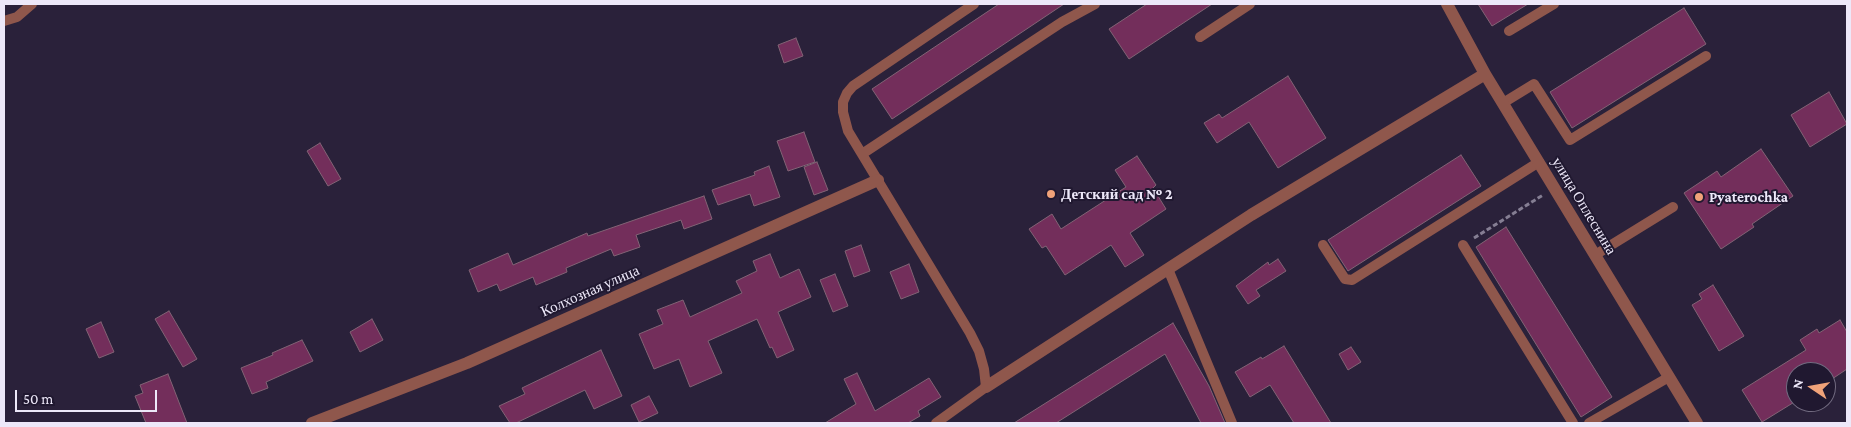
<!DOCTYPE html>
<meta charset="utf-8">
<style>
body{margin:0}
#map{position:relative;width:1851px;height:427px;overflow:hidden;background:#2a213a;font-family:"Crimson Pro",serif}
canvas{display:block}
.frame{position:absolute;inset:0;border:5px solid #ede8f9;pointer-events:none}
.north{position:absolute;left:1786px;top:362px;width:50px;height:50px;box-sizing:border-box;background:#201830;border:1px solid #726b80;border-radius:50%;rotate:282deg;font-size:14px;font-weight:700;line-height:20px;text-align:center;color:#ede8f9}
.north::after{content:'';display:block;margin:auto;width:18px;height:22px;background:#f0a279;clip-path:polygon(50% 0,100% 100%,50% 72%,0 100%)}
.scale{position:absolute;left:15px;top:390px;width:142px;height:22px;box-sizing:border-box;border:2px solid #ede8f9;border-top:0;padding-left:6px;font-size:15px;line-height:18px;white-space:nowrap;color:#ede8f9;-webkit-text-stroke:4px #201830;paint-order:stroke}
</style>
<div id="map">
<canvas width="1851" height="427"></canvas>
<div class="frame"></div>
<div class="north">N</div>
<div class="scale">50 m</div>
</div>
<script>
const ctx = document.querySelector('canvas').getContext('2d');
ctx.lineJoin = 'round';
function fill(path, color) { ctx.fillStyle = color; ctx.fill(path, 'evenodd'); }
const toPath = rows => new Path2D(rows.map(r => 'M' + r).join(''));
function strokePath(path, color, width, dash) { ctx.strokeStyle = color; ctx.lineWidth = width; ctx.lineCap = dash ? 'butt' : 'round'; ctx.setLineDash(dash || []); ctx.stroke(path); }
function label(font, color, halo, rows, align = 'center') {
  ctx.font = font + ' "Crimson Pro",serif'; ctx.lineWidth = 4; ctx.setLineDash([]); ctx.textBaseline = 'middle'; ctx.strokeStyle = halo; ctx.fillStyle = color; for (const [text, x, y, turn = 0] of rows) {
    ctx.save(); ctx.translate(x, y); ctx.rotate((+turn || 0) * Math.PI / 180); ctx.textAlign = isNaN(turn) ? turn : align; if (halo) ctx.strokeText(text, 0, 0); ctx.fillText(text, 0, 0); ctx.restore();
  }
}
const building = toPath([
 [999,4,1064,4,892,119,872,89,999,4],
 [1147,4,1212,4,1129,59,1109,29,1147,4],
 [1478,4,1528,4,1492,26,1478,4],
 [1684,8,1706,44,1572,128,1550,92,1684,8],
 [796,38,803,56,784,63,778,45,796,38],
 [1288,76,1326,138,1278,168,1249,122,1217,143,1204,123,1219,114,1222,118,1288,76],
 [1829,92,1847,124,1810,147,1791,115,1829,92],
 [804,132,815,162,788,171,777,141,804,132],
 [320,143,341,179,328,186,307,151,320,143],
 [1761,149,1793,196,1752,224,1754,227,1721,249,1684,193,1717,171,1721,177,1761,149],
 [1461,155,1481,186,1348,271,1328,240,1461,155],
 [1137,156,1156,185,1153,188,1166,209,1130,233,1144,255,1125,267,1111,245,1065,275,1046,246,1042,248,1029,229,1052,214,1061,229,1126,187,1115,170,1137,156],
 [817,162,828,190,814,195,804,167,817,162],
 [769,166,780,197,754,206,750,194,718,205,712,190,755,175,754,172,769,166],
 [704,196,712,219,684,229,681,220,636,235,640,247,614,256,611,249,566,268,567,272,536,285,533,277,500,291,497,284,478,292,469,270,508,253,513,265,587,233,588,236,704,196],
 [1506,227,1612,397,1581,417,1476,247,1506,227],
 [861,245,870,271,854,277,845,251,861,245],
 [770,254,780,278,799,269,811,297,778,312,794,350,777,358,772,347,770,348,757,319,708,341,722,373,690,387,679,359,654,369,639,334,663,324,657,310,683,300,690,317,742,293,736,281,757,271,753,261,770,254],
 [1278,259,1286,271,1256,290,1260,296,1248,304,1236,286,1268,262,1269,265,1278,259],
 [909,264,919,292,901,299,890,272,909,264],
 [835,274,848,306,833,312,820,280,835,274],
 [1713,285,1744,336,1719,351,1692,305,1702,299,1699,294,1713,285],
 [169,311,197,359,183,367,155,319,169,311],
 [372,319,383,340,360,352,350,332,372,319],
 [1840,320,1847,332,1847,369,1826,383,1826,372,1796,372,1796,401,1762,422,1742,390,1806,350,1800,340,1817,329,1819,333,1840,320],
 [101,322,114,352,99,358,86,329,101,322],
 [1173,323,1209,386,1225,423,1201,423,1165,354,1056,423,1014,423,1173,323],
 [302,340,313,361,266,382,268,388,252,394,241,368,273,355,272,353,302,340],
 [1284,346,1331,423,1294,423,1270,385,1250,397,1235,372,1261,357,1262,359,1284,346],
 [1351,347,1361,362,1348,370,1339,354,1351,347],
 [601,350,622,396,594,409,585,390,516,423,510,423,499,406,525,394,522,388,601,350],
 [857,373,875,411,929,378,941,397,918,411,920,416,908,423,825,423,856,404,844,379,857,373],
 [168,374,187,423,146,423,135,396,143,393,140,385,168,374],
 [649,396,658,413,639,422,631,405,649,396]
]);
fill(building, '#732e5b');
strokePath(building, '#826375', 1);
strokePath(toPath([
 [1474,238,1543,195]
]), '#857e93', 3, [5, 2.5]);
strokePath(toPath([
 [4,21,17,17,32,4],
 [1509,31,1554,4],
 [1200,37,1250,4],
 [1503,103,1534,84,1570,140,1706,56],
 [862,154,1062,22,1095,4],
 [1323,245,1345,279,1352,280,1539,162],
 [1463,245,1573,423],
 [1595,255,1673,207],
 [1168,269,1232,423],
 [936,423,986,387,984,369,979,351,970,333,848,131,843,112,843,102,847,93,853,86,974,4],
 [1589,423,1669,377]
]), '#8f574c', 10);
strokePath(toPath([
 [1447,4,1485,74,1697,423],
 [986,387,1251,215,1485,74],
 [312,423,467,363,878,180]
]), '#8f574c', 12);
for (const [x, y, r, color] of [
 [1051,194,5,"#f0a279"],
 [1699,197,5,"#f0a279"]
]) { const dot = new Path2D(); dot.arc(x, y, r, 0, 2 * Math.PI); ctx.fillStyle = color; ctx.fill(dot); strokePath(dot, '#201830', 2); }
label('bold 15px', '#ede8f9', '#201830', [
 ["Детский сад № 2",1061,194],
 ["Pyaterochka",1709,197]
], 'left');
label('15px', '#ede8f9', '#201830', [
 ["улица Оплеснина",1584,206,59],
 ["Колхозная улица",590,291,-24]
]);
</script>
